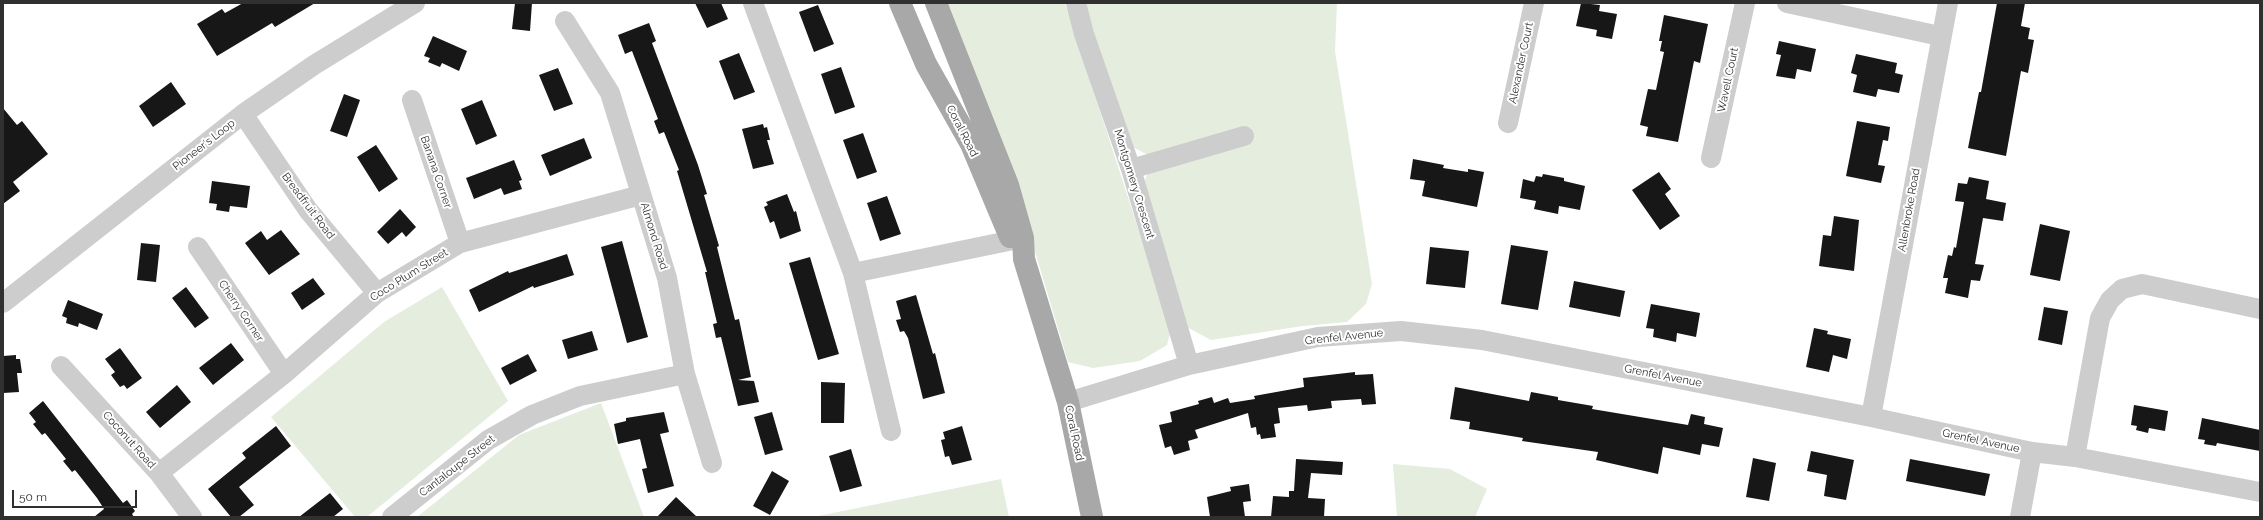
<!DOCTYPE html>
<style>
body{margin:0}
#map{position:relative;width:2263px;height:520px;overflow:hidden;background:#fff;font-family:Raleway,sans-serif}
canvas{display:block}
.frame{position:absolute;inset:0;border:4px solid #303030;pointer-events:none}
.scale{position:absolute;left:12px;top:490px;width:125px;height:18px;box-sizing:border-box;border:2px solid #303030;border-top:0;padding-left:5px;font-size:12px;line-height:14px;white-space:nowrap;color:#303030;-webkit-text-stroke:3px #fff;paint-order:stroke}
</style>
<div id="map">
<canvas width="2263" height="520"></canvas>
<div class="frame"></div>
<div class="scale">50 m</div>
</div>
<script>
const ctx = document.querySelector('canvas').getContext('2d');
ctx.lineJoin = 'round';
function fill(path, color) { ctx.fillStyle = color; ctx.fill(path, 'evenodd'); }
const toPath = rows => new Path2D(rows.map(r => 'M' + r).join(''));
function strokePath(path, color, width, dash) { ctx.strokeStyle = color; ctx.lineWidth = width; ctx.lineCap = dash ? 'butt' : 'round'; ctx.setLineDash(dash || []); ctx.stroke(path); }
function label(font, color, halo, rows, align = 'center') {
  ctx.font = font + ' Raleway,sans-serif'; ctx.lineWidth = 4; ctx.setLineDash([]); ctx.textBaseline = 'middle'; ctx.strokeStyle = halo; ctx.fillStyle = color; for (const [text, x, y, turn = 0] of rows) {
    ctx.save(); ctx.translate(x, y); ctx.rotate((+turn || 0) * Math.PI / 180); ctx.textAlign = isNaN(turn) ? turn : align; if (halo) ctx.strokeText(text, 0, 0); ctx.fillText(text, 0, 0); ctx.restore();
  }
}
fill(toPath([
 [943,3,1065,3,1171,330,1167,345,1140,361,1093,368,1068,362,1030,235],
 [1081,3,1337,3,1335,51,1372,284,1366,304,1347,322,1303,326,1211,340,1183,325,1143,186,1148,172,1251,133,1244,126,1202,143,1148,155,1127,144],
 [442,287,508,401,367,517,355,517,271,417,384,322],
 [601,403,644,517,417,517,519,435],
 [1393,464,1450,469,1487,489,1475,517,1397,517],
 [1001,479,1009,517,814,517,818,516]
]), '#e5eddf');
fill(toPath([
 [243,3,315,3,275,27,272,23,217,56,197,24,222,9,225,13],
 [515,3,532,3,530,31,512,29],
 [695,3,721,3,728,19,707,28],
 [1581,3,1600,5,1599,11,1617,14,1612,39,1596,36,1597,30,1576,26],
 [1997,3,2025,3,2021,26,2030,28,2028,39,2034,40,2028,73,2021,71,2006,156,1968,148,1979,92,1981,92],
 [818,5,834,44,814,52,799,12],
 [1664,15,1708,24,1700,63,1694,61,1678,142,1646,136,1648,127,1640,125,1648,89,1656,90,1664,52,1660,51,1662,41,1659,41],
 [649,23,656,41,652,43,698,165,707,194,704,195,719,246,717,247,735,320,739,319,751,377,738,380,754,381,759,402,738,406,721,337,716,338,713,324,717,323,705,272,707,272,677,171,679,170,664,132,659,134,654,121,658,119,632,51,625,54,618,35],
 [433,36,467,51,459,71,442,63,440,67,428,62,430,58,424,56],
 [1779,41,1816,49,1811,72,1797,69,1795,79,1776,76,1781,55,1776,54],
 [739,53,755,92,734,100,719,61],
 [1856,54,1897,63,1895,73,1903,75,1899,93,1878,89,1876,97,1853,92,1857,75,1851,73],
 [841,67,855,107,835,114,821,74],
 [558,68,573,104,554,111,539,75],
 [171,82,186,104,153,127,139,106],
 [344,94,360,100,347,137,330,131],
 [482,100,497,136,476,145,461,109],
 [3,108,17,125,22,121,48,154,13,182,20,191,3,204],
 [1857,121,1890,127,1888,141,1883,140,1878,165,1885,166,1881,183,1846,176],
 [763,124,764,128,767,127,770,140,767,140,774,164,753,169,742,129],
 [863,133,877,172,857,179,843,140],
 [584,138,592,158,550,176,541,155],
 [376,145,398,179,379,192,357,157],
 [1413,159,1444,165,1443,168,1468,172,1468,169,1484,172,1477,207,1422,196,1425,181,1410,179],
 [514,160,522,180,519,181,522,189,504,195,501,188,474,199,466,178],
 [1659,172,1671,189,1665,194,1680,216,1660,230,1632,190],
 [1543,174,1564,178,1564,181,1585,186,1580,210,1559,206,1558,214,1534,209,1536,201,1520,198,1523,179,1534,182,1536,176,1542,177],
 [1969,177,1989,181,1986,199,2006,203,2003,221,1983,218,1975,264,1984,265,1980,281,1971,280,1968,298,1945,293,1948,278,1943,278,1948,255,1952,256,1954,247,1956,248,1964,202,1955,201,1958,183,1967,184],
 [212,181,250,186,247,208,230,206,229,212,216,210,217,204,209,203],
 [787,194,794,212,796,211,801,231,780,239,774,221,770,223,764,207,768,205,766,202],
 [887,196,901,234,880,241,867,203],
 [400,209,416,227,406,237,402,232,388,244,377,232],
 [1834,216,1859,220,1854,271,1819,266,1823,235,1831,236],
 [2040,224,2070,231,2060,281,2030,275],
 [281,230,300,254,269,275,245,243,261,231,267,240],
 [622,241,648,337,627,343,601,247],
 [141,243,160,245,156,282,137,280],
 [1511,245,1548,251,1538,310,1501,304],
 [1430,247,1469,251,1465,288,1426,284],
 [567,254,574,275,534,288,533,286,479,312,469,290,508,271,509,273],
 [810,257,839,354,818,360,789,263],
 [313,278,325,294,302,310,291,293],
 [1574,281,1625,291,1620,317,1569,307],
 [186,287,209,318,195,328,172,298],
 [916,295,933,354,935,353,945,393,923,399,908,338,904,331,900,332,896,320,901,319,896,301],
 [68,300,103,314,97,330,79,323,78,327,66,323,67,318,62,316],
 [1651,304,1700,313,1696,337,1677,333,1676,342,1653,337,1654,329,1646,328],
 [2044,307,2068,311,2062,345,2038,340],
 [1814,328,1828,331,1827,334,1851,339,1847,359,1833,355,1829,372,1806,367],
 [592,331,598,350,568,359,562,340],
 [231,343,244,360,213,385,199,368],
 [120,348,142,378,127,389,124,385,120,387,111,375,115,372,105,359],
 [528,354,537,371,510,385,501,368],
 [16,355,16,359,20,359,22,373,17,373,19,392,3,393,3,356],
 [1355,372,1355,375,1373,374,1376,404,1362,405,1361,399,1331,401,1332,408,1308,411,1307,405,1278,408,1280,423,1274,424,1276,437,1261,439,1260,434,1257,435,1256,427,1251,428,1248,413,1195,430,1198,438,1188,441,1190,450,1174,455,1171,446,1165,448,1159,425,1172,422,1170,412,1199,404,1198,401,1212,397,1214,403,1228,398,1230,403,1255,399,1254,396,1304,387,1303,378],
 [821,382,845,383,844,423,821,423],
 [177,385,191,402,160,428,146,412],
 [1455,387,1529,401,1531,392,1558,397,1558,400,1593,406,1592,409,1688,425,1691,414,1705,417,1704,424,1723,428,1719,447,1702,444,1700,455,1663,447,1658,474,1596,460,1598,452,1522,441,1523,438,1469,429,1470,422,1450,419],
 [43,401,123,503,127,500,135,511,132,514,134,517,94,517,104,509,97,498,75,470,72,472,63,461,66,459,45,433,42,435,33,424,36,422,29,413],
 [2134,405,2168,411,2165,431,2149,428,2148,433,2136,430,2137,426,2131,425],
 [664,412,669,432,660,434,674,486,648,493,642,469,647,468,640,439,618,444,614,424,626,421,626,418],
 [772,412,783,450,765,455,754,417],
 [2202,418,2260,430,2260,451,2217,443,2216,446,2204,444,2205,440,2198,439],
 [276,426,291,446,239,487,254,505,239,517,231,517,208,489,246,458,242,453],
 [962,426,972,460,952,465,949,456,945,457,941,440,945,439,943,432],
 [851,449,862,486,840,492,829,456],
 [1811,451,1854,460,1846,500,1824,496,1827,475,1807,471],
 [1753,458,1776,463,1769,501,1746,497],
 [1296,459,1343,462,1342,475,1311,473,1308,498,1325,499,1324,517,1271,517,1273,496,1289,497,1289,491,1294,491],
 [1910,459,1990,474,1985,496,1906,481],
 [772,471,789,481,770,515,753,506],
 [1249,484,1251,501,1243,502,1245,517,1210,517,1207,497,1231,491,1230,487],
 [330,493,343,509,333,517,299,517],
 [676,497,697,517,657,517]
]), '#171717');
strokePath(toPath([
 [753,3,853,273,891,431],
 [1076,3,1084,34,1131,169,1189,365],
 [1787,3,1940,36],
 [565,21,610,93,667,278,685,374,712,463],
 [412,100,460,243],
 [243,114,308,210,377,293],
 [1508,123,1534,3],
 [1711,158,1745,3],
 [1131,169,1244,136],
 [198,247,284,374],
 [853,273,1023,238],
 [3,303,243,114,314,65,415,3],
 [61,366,159,473,192,517],
 [1068,402,1189,365,1318,337,1401,331,1482,340,1871,417,2032,452,2075,457,2260,492],
 [1871,417,1948,3],
 [2075,457,2100,318,2110,300,2122,289,2142,284,2260,309],
 [159,473,284,374,377,293,460,243,641,195],
 [392,517,488,440,532,415,580,396,685,374],
 [2020,517,2032,452]
]), '#cdcdcd', 20);
strokePath(toPath([
 [900,3,926,64,971,144,1010,237],
 [936,3,1008,185,1023,238,1024,259,1068,402,1092,517]
]), '#a8a8a8', 22);
label('11px', '#303030', '#fff', [
 ["Alexander Court",1521,63,-78],
 ["Wavell Court",1728,80,-78],
 ["Coral Road",962,131,63],
 ["Pioneer's Loop",204,145,-38],
 ["Banana Corner",436,172,71],
 ["Montgomery Crescent",1134,184,73],
 ["Breadfruit Road",308,206,53],
 ["Allenbroke Road",1909,210,-80],
 ["Almond Road",654,236,73],
 ["Coco Plum Street",409,275,-32],
 ["Cherry Corner",241,311,56],
 ["Grenfel Avenue",1344,337,-6],
 ["Grenfel Avenue",1663,376,11],
 ["Coral Road",1074,433,78],
 ["Coconut Road",129,440,48],
 ["Grenfel Avenue",1981,441,12],
 ["Cantaloupe Street",457,466,-38]
]);
</script>
